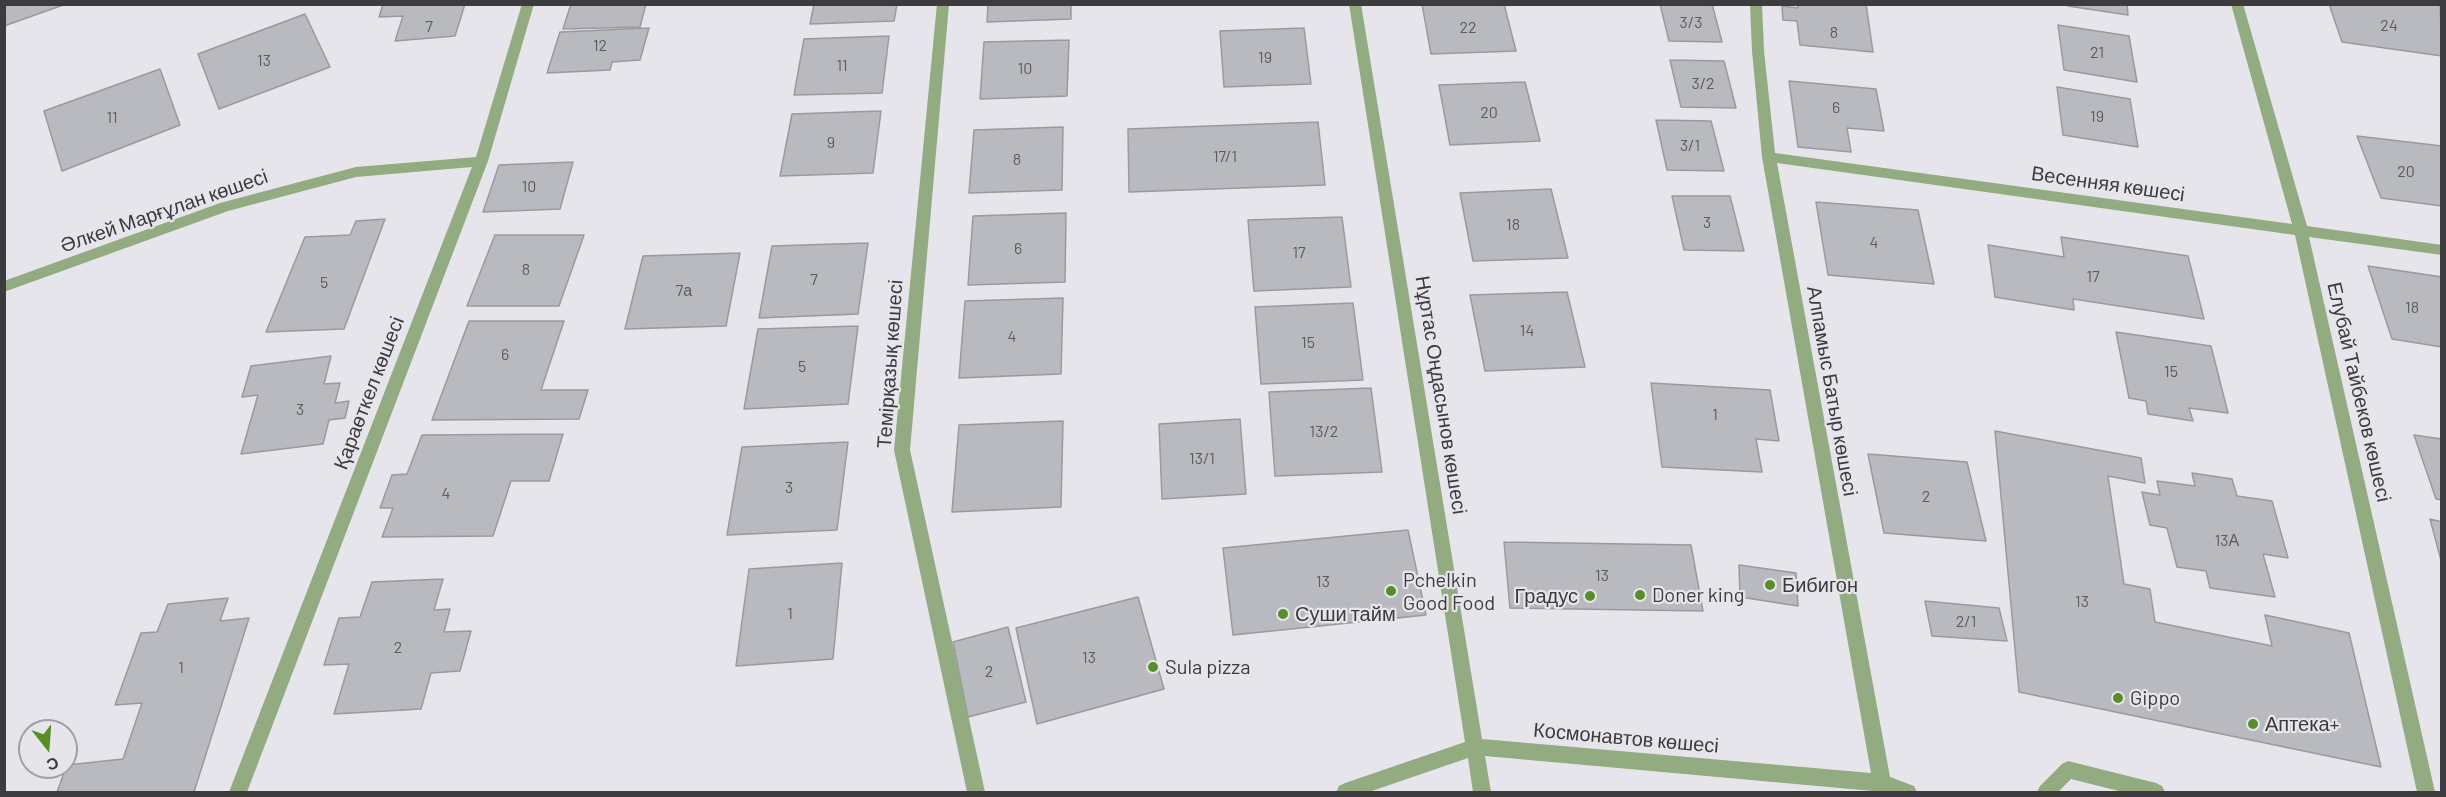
<!DOCTYPE html>
<meta charset="utf-8">
<style>
body{margin:0}
#map{position:relative;width:2446px;height:797px;overflow:hidden;background:#e5e5eb;font-family:Barlow,sans-serif}
canvas{display:block}
.frame{position:absolute;inset:0;border:6px solid #3c3c3e;pointer-events:none}
.north{position:absolute;left:18px;top:719px;width:60px;height:60px;box-sizing:border-box;background:#e5e5eb;border:2px solid #a1a1a6;border-radius:50%;rotate:163deg;font-size:16px;font-weight:700;line-height:24px;text-align:center;color:#3c3c3e}
.north::after{content:'';display:block;margin:auto;width:21px;height:27px;background:#588e27;clip-path:polygon(50% 0,100% 100%,50% 72%,0 100%)}
</style>
<div id="map">
<canvas width="2446" height="797"></canvas>
<div class="frame"></div>
<div class="north">С</div>
</div>
<script>
const ctx = document.querySelector('canvas').getContext('2d');
ctx.lineJoin = 'round';
function fill(path, color) { ctx.fillStyle = color; ctx.fill(path, 'evenodd'); }
const toPath = rows => new Path2D(rows.map(r => 'M' + r).join(''));
function strokePath(path, color, width, dash) { ctx.strokeStyle = color; ctx.lineWidth = width; ctx.lineCap = dash ? 'butt' : 'round'; ctx.setLineDash(dash || []); ctx.stroke(path); }
function label(font, color, halo, rows, align = 'center') {
  ctx.font = font + ' Barlow,sans-serif'; ctx.lineWidth = 4.5; ctx.setLineDash([]); ctx.textBaseline = 'middle'; ctx.strokeStyle = halo; ctx.fillStyle = color; for (const [text, x, y, turn = 0] of rows) {
    ctx.save(); ctx.translate(x, y); ctx.rotate((+turn || 0) * Math.PI / 180); ctx.textAlign = isNaN(turn) ? turn : align; if (halo) ctx.strokeText(text, 0, 0); ctx.fillText(text, 0, 0); ctx.restore();
  }
}
const building = toPath([
 [4,4,66,4,4,26,4,4],
 [383,4,465,4,455,36,395,41,403,16,379,17,383,4],
 [571,4,646,4,640,27,563,29,571,4],
 [814,4,897,4,894,21,810,24,814,4],
 [988,4,1071,4,1071,19,987,22,988,4],
 [1422,4,1504,4,1516,51,1431,54,1422,4],
 [1660,4,1712,4,1722,42,1669,41,1660,4],
 [1798,4,1866,4,1873,52,1800,45,1797,21,1783,20,1782,6,1798,8,1798,4],
 [2068,4,2127,4,2128,15,2068,6,2068,4],
 [2329,4,2440,4,2442,56,2342,42,2329,4],
 [305,14,330,67,219,109,198,54,305,14],
 [2058,25,2129,36,2137,82,2064,70,2058,25],
 [649,28,640,60,612,62,610,70,547,73,560,32,649,28],
 [1304,28,1311,84,1224,87,1220,31,1304,28],
 [889,36,882,93,794,95,804,39,889,36],
 [1069,40,1067,96,980,99,984,42,1069,40],
 [1670,60,1724,61,1736,108,1681,107,1670,60],
 [160,69,180,125,62,171,44,111,160,69],
 [1789,81,1876,89,1884,131,1847,128,1851,152,1798,147,1789,81],
 [1525,82,1540,141,1450,145,1439,85,1525,82],
 [2057,87,2130,99,2138,147,2063,135,2057,87],
 [881,111,873,173,780,176,792,114,881,111],
 [1656,120,1711,121,1724,171,1667,170,1656,120],
 [1318,122,1325,185,1129,192,1128,129,1318,122],
 [1063,127,1062,190,969,193,974,130,1063,127],
 [2357,136,2442,146,2442,206,2381,198,2357,136],
 [573,162,560,209,483,212,499,165,573,162],
 [1551,189,1568,258,1473,261,1460,193,1551,189],
 [1672,196,1730,196,1744,251,1684,250,1672,196],
 [1816,202,1918,210,1934,284,1828,275,1816,202],
 [1066,213,1065,282,968,285,973,216,1066,213],
 [1342,217,1351,287,1254,291,1248,220,1342,217],
 [385,219,344,329,266,332,305,237,350,235,356,221,385,219],
 [495,235,584,235,559,306,467,306,495,235],
 [2061,237,2188,256,2204,319,2073,299,2074,310,1995,297,1988,245,2064,257,2061,237],
 [868,243,858,314,759,318,772,246,868,243],
 [740,253,726,326,625,329,643,256,740,253],
 [2368,266,2442,277,2442,347,2392,339,2368,266],
 [1567,292,1585,367,1485,371,1470,295,1567,292],
 [1063,298,1061,374,959,378,965,301,1063,298],
 [1353,303,1363,380,1261,384,1255,307,1353,303],
 [469,321,564,321,541,390,588,390,579,419,432,420,469,321],
 [858,326,848,404,744,409,758,329,858,326],
 [2116,332,2211,346,2228,413,2189,408,2193,421,2148,414,2146,401,2129,398,2116,332],
 [331,356,324,384,340,383,335,403,349,401,345,418,329,420,323,444,241,454,258,395,242,397,251,366,331,356],
 [1651,383,1770,390,1779,441,1756,439,1762,472,1662,467,1651,383],
 [1371,388,1382,472,1275,476,1269,392,1371,388],
 [1240,419,1246,494,1162,499,1159,424,1240,419],
 [1063,421,1061,507,952,512,959,425,1063,421],
 [1995,431,2141,458,2145,483,2108,476,2124,584,2150,589,2155,622,2272,646,2265,615,2349,633,2381,767,2019,692,1995,431],
 [563,434,549,481,511,481,493,536,382,537,393,508,380,508,392,475,407,474,422,435,563,434],
 [2414,435,2442,439,2442,500,2436,499,2414,435],
 [848,442,837,530,727,535,742,447,848,442],
 [1868,454,1967,462,1986,541,1884,533,1868,454],
 [2192,473,2232,479,2237,496,2272,501,2288,558,2263,554,2275,597,2210,588,2206,571,2177,567,2167,528,2150,525,2142,492,2160,495,2157,481,2195,486,2192,473],
 [2430,519,2442,522,2442,564,2430,519],
 [1408,530,1426,615,1233,635,1223,548,1408,530],
 [1504,542,1691,545,1703,611,1510,608,1504,542],
 [842,563,833,659,736,666,749,569,842,563],
 [1739,565,1796,573,1798,606,1740,597,1739,565],
 [443,579,434,610,450,609,444,632,471,631,460,671,431,673,421,709,334,714,349,664,324,665,339,618,360,617,372,582,443,579],
 [1138,597,1164,689,1037,724,1016,628,1138,597],
 [228,598,220,621,249,618,194,792,57,792,67,765,123,759,142,703,115,705,141,633,157,632,168,604,228,598],
 [1925,601,1999,608,2007,641,1932,636,1925,601],
 [1008,627,1026,702,968,717,953,642,1008,627]
]);
fill(building, '#b9babf');
strokePath(building, '#99999f', 1.5);
fill(toPath([
 [522,4,534,4,488,161,247,792,229,792,472,167,356,177,228,211,4,292,4,281,220,203,356,167,476,157,522,4],
 [937,4,949,4,910,450,985,792,967,792,894,450,937,4],
 [1349,4,1361,4,1482,739,1871,773,1762,157,1752,51,1750,4,1762,4,1764,51,1775,153,2292,224,2231,4,2243,4,2307,226,2442,245,2442,255,2309,237,2435,792,2417,792,2295,235,1777,163,1890,777,1914,786,1917,792,1884,792,1485,756,1491,792,1473,792,1468,758,1369,792,1336,792,1339,786,1345,783,1465,742,1349,4],
 [2068,761,2156,783,2162,786,2165,792,2123,792,2071,779,2058,792,2037,792,2040,786,2062,764,2068,761]
]), '#92ab81');
for (const [x, y, r, color] of [
 [1770,585,6,"#588e27"],
 [1391,591,6,"#588e27"],
 [1640,595,6,"#588e27"],
 [1590,596,6,"#588e27"],
 [1283,614,6,"#588e27"],
 [1153,667,6,"#588e27"],
 [2118,698,6,"#588e27"],
 [2253,724,6,"#588e27"]
]) { const dot = new Path2D(); dot.arc(x, y, r, 0, 2 * Math.PI); ctx.fillStyle = color; ctx.fill(dot); strokePath(dot, '#e5e5eb', 2); }
label('16px', '#5b5c5e', null, [
 ["3/3",1691,23],
 ["24",2389,26],
 ["7",429,27],
 ["22",1468,28],
 ["8",1834,33],
 ["12",600,46],
 ["21",2097,53],
 ["19",1265,58],
 ["13",264,61],
 ["11",842,66],
 ["10",1025,69],
 ["3/2",1703,84],
 ["6",1836,108],
 ["20",1489,113],
 ["19",2097,117],
 ["11",112,118],
 ["9",831,143],
 ["3/1",1690,146],
 ["17/1",1225,157],
 ["8",1017,160],
 ["20",2406,172],
 ["10",529,187],
 ["3",1707,223],
 ["18",1513,225],
 ["4",1874,243],
 ["6",1018,249],
 ["17",1299,253],
 ["8",526,270],
 ["17",2093,277],
 ["7",814,280],
 ["5",324,283],
 ["7а",684,291],
 ["18",2412,308],
 ["14",1527,331],
 ["4",1012,337],
 ["15",1308,343],
 ["6",505,355],
 ["5",802,367],
 ["15",2171,372],
 ["3",300,410],
 ["1",1715,415],
 ["13/2",1324,432],
 ["13/1",1202,459],
 ["3",789,488],
 ["4",446,494],
 ["2",1926,497],
 ["13А",2227,541],
 ["13",1602,576],
 ["13",1323,582],
 ["13",2082,602],
 ["1",790,614],
 ["2/1",1966,622],
 ["2",398,648],
 ["13",1089,658],
 ["1",181,668],
 ["2",989,672]
]);
label('20px', '#3c3c3e', '#e5e5eb', [
 ["Весенняя көшесі",2108,184,8],
 ["Әлкей Марғұлан көшесі",164,211,-19],
 ["Темірқазық көшесі",890,364,-86],
 ["Алпамыс Батыр көшесі",1832,391,80],
 ["Елубай Тайбеков көшесі",2359,392,77],
 ["Қараөткел көшесі",369,393,-69],
 ["Нұртас Оңдасынов көшесі",1441,395,81],
 ["Космонавтов көшесі",1626,738,5]
]);
label('20px', '#3c3c3e', '#e5e5eb', [
 ["Pchelkin",1403,580],
 ["Good Food",1403,603],
 ["Бибигон",1782,585],
 ["Doner king",1652,595],
 ["Градус",1578,596,"right"],
 ["Суши тайм",1295,614],
 ["Sula pizza",1165,667],
 ["Gippo",2130,698],
 ["Аптека+",2265,724]
], 'left');
</script>
